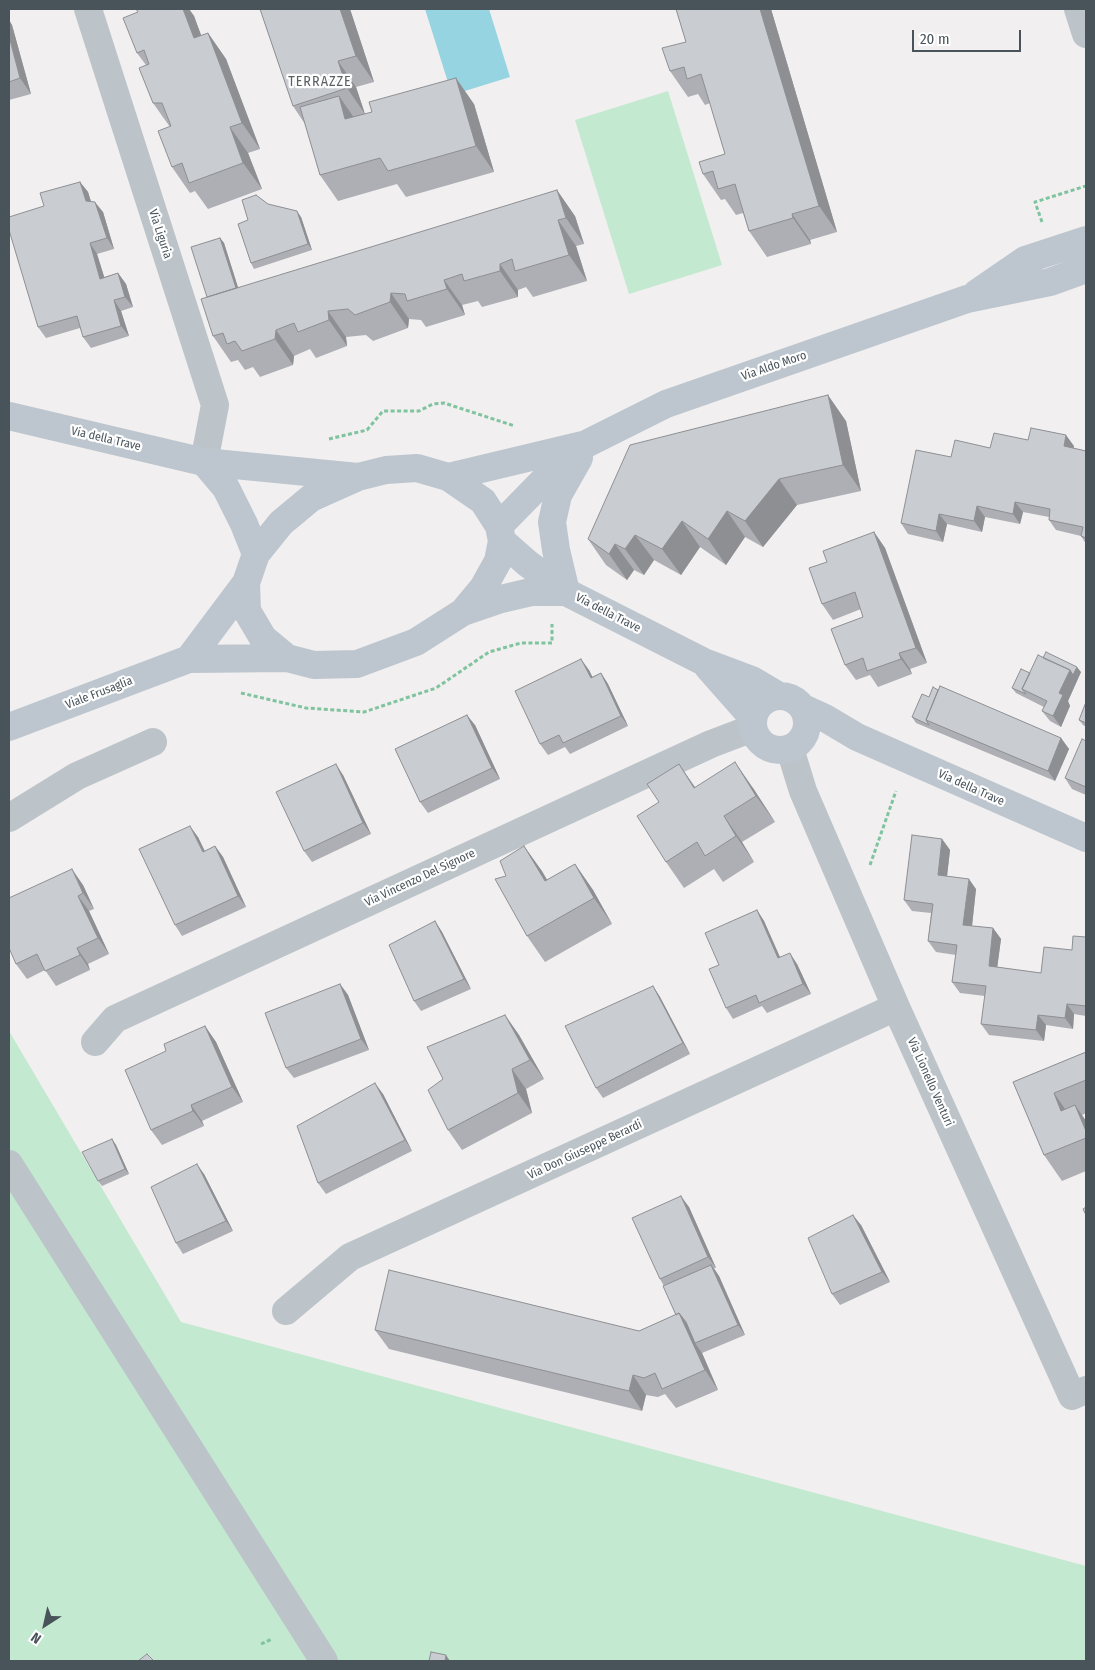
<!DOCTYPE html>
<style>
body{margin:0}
#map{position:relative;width:1095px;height:1670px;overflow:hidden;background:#f1efef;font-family:"Fira Sans Condensed",sans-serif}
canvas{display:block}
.frame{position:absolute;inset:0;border:10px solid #49535a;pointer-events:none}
.north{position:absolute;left:20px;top:1600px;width:50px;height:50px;-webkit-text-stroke:4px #fff;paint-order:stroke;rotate:215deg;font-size:14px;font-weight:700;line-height:20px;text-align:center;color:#49535a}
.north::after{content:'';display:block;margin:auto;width:18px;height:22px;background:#49535a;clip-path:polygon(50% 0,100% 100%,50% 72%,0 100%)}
.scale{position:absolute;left:912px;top:30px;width:109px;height:22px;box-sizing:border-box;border:2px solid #49535a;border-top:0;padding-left:6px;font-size:15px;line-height:18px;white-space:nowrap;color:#49535a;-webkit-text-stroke:4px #fff;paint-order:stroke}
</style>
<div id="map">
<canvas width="1095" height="1670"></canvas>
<div class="frame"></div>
<div class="north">N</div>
<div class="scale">20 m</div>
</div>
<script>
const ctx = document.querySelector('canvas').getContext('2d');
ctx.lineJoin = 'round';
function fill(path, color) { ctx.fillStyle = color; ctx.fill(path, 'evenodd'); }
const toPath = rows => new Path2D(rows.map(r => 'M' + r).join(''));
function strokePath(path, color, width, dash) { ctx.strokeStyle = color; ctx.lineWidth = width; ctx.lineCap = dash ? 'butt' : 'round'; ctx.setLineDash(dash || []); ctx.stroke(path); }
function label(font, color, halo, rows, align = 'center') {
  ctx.font = font + ' "Fira Sans Condensed",sans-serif'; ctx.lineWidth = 4.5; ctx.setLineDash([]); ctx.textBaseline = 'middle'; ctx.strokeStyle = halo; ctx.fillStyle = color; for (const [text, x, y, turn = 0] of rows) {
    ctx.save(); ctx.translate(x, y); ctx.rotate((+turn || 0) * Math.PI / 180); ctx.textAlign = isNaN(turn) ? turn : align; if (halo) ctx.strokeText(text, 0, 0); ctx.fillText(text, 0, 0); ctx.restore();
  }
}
fill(toPath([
 [668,91,722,265,629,294,575,120],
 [9,1031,181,1322,1086,1566,1086,1661,9,1661]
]), '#c3e9d0');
fill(toPath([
 [425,9,489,9,510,77,452,95]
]), '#96d4e1');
strokePath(toPath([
 [1042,222,1035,202,1086,186],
 [329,439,367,430,383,411,419,411,433,404,444,403,515,426],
 [241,693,306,708,364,712,436,688,489,652,521,643,552,643,552,624],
 [870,865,896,791],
 [261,1644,272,1639]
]), '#7fc39f', 3, [4, 2.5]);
strokePath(toPath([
 [88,9,215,405,204,462],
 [1078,9,1086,34],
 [790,749,803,791,896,1007,1072,1396,1086,1390],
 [9,818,77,776,153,742],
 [95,1042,115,1019,711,744,753,728],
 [9,1164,324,1661],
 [286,1311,350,1257,896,1007]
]), '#bcc4ca', 28);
strokePath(toPath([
 [977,293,1025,260,1086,240],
 [9,416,204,462,358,477,386,470,417,468,448,477,483,501,499,526,502,541,498,561,483,588,463,612,416,642,357,664,314,665,287,658,263,638,247,611,246,583,256,554,281,523,311,498,358,477],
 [204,462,226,488,244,524,256,554],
 [448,477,582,445],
 [499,526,543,481,586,444,666,404,967,299,1050,282,1086,269],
 [502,541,527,563,566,592,704,662,752,680,779,696],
 [566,592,556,550,552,522,558,495,579,458],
 [463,612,501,599,531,592,566,592],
 [189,659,246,583],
 [708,667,753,718],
 '753 723a27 27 0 1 1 54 0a27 27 0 1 1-54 0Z',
 [803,708,825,718,857,737,1086,838],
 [9,727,189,659,287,658]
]), '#bdc6ce', 28);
fill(toPath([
 [136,9,189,9,194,16,201,36,208,33,226,59,260,149,248,153,262,189,208,209,195,191,190,193,172,167,170,127,153,103,146,65,137,53,138,12],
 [260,9,350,9,374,82,356,87,365,114,474,104,494,172,406,197,397,184,338,201,320,175,305,124,293,106],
 [676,9,771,9,837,232,810,240,811,244,767,257,749,231,743,213,736,215,725,199,721,200,703,174,725,154,710,103,705,105,698,94,688,97,670,71,686,42],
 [9,20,12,25,31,94,9,100],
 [80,182,88,192,91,201,103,212,114,249,97,254,104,277,118,273,126,284,133,307,121,311,129,336,91,348,83,337,80,328,46,338,38,327,44,206],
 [575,216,584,244,576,246,587,281,533,297,526,287,518,290,518,297,482,307,478,301,462,305,465,315,426,327,421,320,409,319,408,328,373,341,366,335,346,337,347,346,316,358,310,349,294,356,293,365,260,377,253,367,245,370,238,360,231,362,213,336,220,238,224,243,238,288],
 [301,217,312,250,254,269,251,263,248,220],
 [846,421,861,491,797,505,763,547,745,537,726,565,700,547,681,575,654,560,644,575,634,570,627,580,606,565,588,539],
 [1028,440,1074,446,1073,448,1086,451,1086,544,1081,536,1056,530,1049,520,1049,517,1023,512,1020,524,985,517,982,532,947,524,943,542,908,534,901,523,951,457],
 [874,532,885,548,927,663,910,669,912,674,878,687,870,675,856,680,845,665,863,617,861,609,833,620,822,604,827,562],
 [589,670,592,677,601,673,608,684,628,726,570,754,565,747,548,755,540,744],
 [1081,672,1068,701,1070,706,1061,727,1050,721,1042,711,1044,707,1016,693,1012,688,1030,673],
 [929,697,1061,738,1069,749,1055,781,916,723,912,717],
 [1086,702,1086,727,1083,725,1079,720],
 [475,725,500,779,428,813,420,802],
 [1086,741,1086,795,1072,789,1065,778],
 [343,775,371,834,312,862,304,851],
 [695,787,753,788,775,822,742,842,754,862,723,882,714,869,684,888,666,862,659,802],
 [198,837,205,851,215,846,223,857,246,907,182,936,175,925],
 [942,839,950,850,947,876,976,889,972,926,993,928,1001,939,997,967,1041,973,1072,950,1086,937,1086,1016,1074,1014,1073,1029,1046,1025,1044,1041,989,1035,981,1024,985,996,960,993,952,982,956,955,936,952,928,941,931,913,912,911,904,900],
 [524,846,547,880,575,864,593,890,612,924,545,962,527,936,506,876],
 [83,885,94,909,89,911,109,954,88,964,90,970,56,986,45,970,27,979,16,964],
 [757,910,764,921,780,957,797,964,811,994,767,1013,762,1006,733,1019,726,1008,719,965],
 [435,921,442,932,471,989,421,1011,414,1001],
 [340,984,348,995,369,1050,294,1078,286,1068],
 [653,986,660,997,690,1054,603,1098,596,1088],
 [505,1015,519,1035,544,1079,526,1089,532,1113,462,1150,448,1130,443,1079],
 [205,1026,216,1042,243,1102,202,1121,204,1126,162,1145,151,1130,166,1051],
 [1086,1052,1086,1113,1082,1115,1086,1121,1086,1171,1062,1181,1044,1155,1013,1082],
 [383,1094,412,1151,326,1194,318,1183],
 [112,1139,116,1145,129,1174,102,1186,98,1181],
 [204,1174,233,1231,183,1254,176,1243],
 [689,1207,716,1268,714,1268,719,1276,745,1335,702,1353,718,1390,676,1408,665,1394,658,1397,646,1395,642,1411,389,1349,375,1330,639,1331,676,1315,664,1286,660,1279],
 [861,1225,890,1282,840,1305,832,1294]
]), '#adafb4');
fill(toPath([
 [183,9,189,9,194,16,212,64,194,38],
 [340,9,350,9,374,82,356,56],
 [760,9,771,9,837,232,819,206],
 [9,20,12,25,31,94,20,78,9,36],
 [208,33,226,59,260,149,242,123],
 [338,61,356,87,365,114,347,88],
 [456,78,474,104,494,172,476,146],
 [339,96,357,122,345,119],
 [230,127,248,153,262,189,243,163],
 [80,182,88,192,94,212,86,201],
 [557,190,575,216,584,244,566,218],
 [95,202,103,212,114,249,107,238],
 [297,211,301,217,312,250,308,244],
 [792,214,810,240,811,244,793,218],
 [558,220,576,246,587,281,569,255],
 [220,238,224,243,243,303,239,298],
 [90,243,97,254,108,289,100,279],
 [500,264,518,290,518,297,500,271],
 [118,273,126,284,133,307,125,297],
 [444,280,462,305,465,315,447,289],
 [391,293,409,319,408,328,390,302],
 [114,300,121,311,129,336,121,326],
 [328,311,346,337,347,346,329,320],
 [276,330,294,356,293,365,275,339],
 [828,395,846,421,861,491,843,465],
 [1066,435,1074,446,1072,457,1064,446],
 [779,479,797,505,763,547,745,521],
 [1015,502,1023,512,1020,524,1013,514],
 [977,506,985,517,982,532,974,521],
 [727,511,745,537,726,565,708,539],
 [939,514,947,524,943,542,936,531],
 [682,521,700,547,681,575,662,549],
 [874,532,885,548,927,663,916,648],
 [635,535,654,560,644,575,625,549],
 [615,544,634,570,627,580,609,554],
 [899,653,910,669,912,674,901,659],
 [581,659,589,670,598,688,591,678],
 [1077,667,1081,672,1068,701,1070,706,1061,727,1053,716,1059,693,1070,670],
 [601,673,608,684,628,726,621,716],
 [467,715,475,725,500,779,492,768],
 [1061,738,1069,749,1055,781,1048,771],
 [735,762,753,788,775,822,756,796],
 [336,764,343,775,371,834,363,823],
 [679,764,697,790,694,788],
 [724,816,742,842,754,862,736,836],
 [190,826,198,837,210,863,203,852],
 [942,839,950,850,946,885,938,875],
 [215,846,223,857,246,907,238,896],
 [524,846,542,871,563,907,545,881],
 [575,864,593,890,612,924,594,898],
 [72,869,83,885,94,909,83,893],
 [969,879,976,889,971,935,963,925],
 [78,896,89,911,109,954,98,938],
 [757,910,764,921,785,969,778,958],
 [435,921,442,932,471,989,464,979],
 [993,928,1001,939,996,977,989,966],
 [77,948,88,964,90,970,80,955],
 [790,953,797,964,811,994,803,984],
 [340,984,348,995,369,1050,361,1039],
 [653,986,660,997,690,1054,683,1043],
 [1067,1004,1074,1014,1073,1029,1065,1018],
 [505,1015,519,1035,544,1079,530,1060],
 [1038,1015,1046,1025,1044,1041,1036,1030],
 [205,1026,216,1042,243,1102,232,1087],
 [512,1069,526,1089,532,1113,518,1093],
 [375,1083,383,1094,412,1151,405,1140],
 [1054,1093,1072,1119,1061,1111],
 [191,1105,202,1121,204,1126,193,1111],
 [1075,1105,1086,1121,1086,1131],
 [112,1139,116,1145,129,1174,125,1169],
 [197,1164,204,1174,233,1231,226,1221],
 [681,1196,689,1207,716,1268,708,1257],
 [853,1215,861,1225,890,1282,882,1272],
 [711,1265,719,1276,745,1335,738,1325],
 [679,1313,693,1333,695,1343,702,1353,718,1390,705,1370],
 [633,1375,646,1395,642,1411,629,1391],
 [446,1655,450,1661,445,1661]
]), '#8d8f92');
const building = toPath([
 [136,9,183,9,194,38,208,33,242,123,230,127,243,163,189,183,182,163,172,167,158,131,171,126,162,103,153,103,139,68,149,64,144,50,137,53,123,18,138,12,136,9],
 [260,9,340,9,356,56,338,61,347,88,293,106,260,9],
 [676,9,760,9,819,206,792,214,793,218,749,231,735,184,718,189,713,171,703,174,699,162,725,154,701,74,687,79,684,67,670,71,662,48,686,42,676,9],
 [9,36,20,78,9,82,9,36],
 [456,78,476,146,388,171,380,158,320,175,300,107,339,96,345,119,372,112,369,102,456,78],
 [80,182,86,201,95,202,107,238,90,243,100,279,118,273,125,297,114,300,121,326,83,337,77,316,38,327,9,230,9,217,44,206,40,193,80,182],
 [557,190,566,218,558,220,569,255,515,271,512,259,500,264,500,271,464,281,462,274,444,280,447,289,407,301,405,294,391,293,390,302,355,315,348,309,328,311,329,320,298,332,294,323,276,330,275,339,242,351,235,341,227,344,223,333,213,336,201,299,557,190],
 [256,195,268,204,297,211,308,244,251,263,238,224,248,220,242,200,256,195],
 [220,238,236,288,207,297,191,247,220,238],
 [828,395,843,465,779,479,745,521,727,511,708,539,682,521,662,549,635,535,625,549,615,544,609,554,588,539,630,445,828,395],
 [1031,428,1066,435,1064,446,1086,451,1086,538,1081,536,1083,527,1049,520,1050,509,1015,502,1013,514,977,506,974,521,939,514,936,531,901,523,916,450,951,457,955,440,990,448,994,433,1028,440,1031,428],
 [874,532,916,648,899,653,901,659,867,671,863,658,845,665,831,629,863,617,855,592,822,604,809,568,827,562,823,551,874,532],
 [1046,652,1077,667,1073,675,1070,670,1043,658,1046,652],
 [1038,655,1070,670,1059,693,1063,695,1053,716,1042,711,1047,701,1022,689,1038,655],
 [581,659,591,678,601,673,621,716,563,743,559,735,540,744,515,691,581,659],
 [1021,669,1030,673,1022,689,1026,694,1012,688,1021,669],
 [940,686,1061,738,1048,771,926,720,940,686],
 [933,687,938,690,926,720,929,725,912,717,922,694,929,697,933,687],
 [1086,702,1086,723,1079,720,1086,702],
 [467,715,492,768,420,802,395,749,467,715],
 [1082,739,1086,741,1086,787,1065,778,1082,739],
 [735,762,756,796,724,816,736,836,705,856,697,842,666,862,637,816,659,802,647,784,679,764,694,788,735,762],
 [336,764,363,823,304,851,276,792,336,764],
 [190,826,203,852,215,846,238,896,175,925,139,849,190,826],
 [912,835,942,839,938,875,969,879,963,925,993,928,989,966,1041,973,1044,947,1072,950,1073,936,1086,937,1086,1006,1067,1004,1065,1018,1038,1015,1036,1030,981,1024,986,986,952,982,957,945,928,941,933,904,904,900,912,835],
 [524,846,545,881,575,864,594,898,527,936,495,879,506,876,500,861,524,846],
 [72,869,83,893,78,896,98,938,77,948,80,955,45,971,37,954,16,964,9,948,9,898,72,869],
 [757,910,778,958,790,953,803,984,759,1003,756,995,726,1008,709,969,719,965,705,933,757,910],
 [435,921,464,979,414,1001,389,945,435,921],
 [340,984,361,1039,286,1068,265,1013,340,984],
 [653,986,683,1043,596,1088,565,1026,653,986],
 [505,1015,530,1060,512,1069,518,1093,448,1130,428,1090,443,1079,427,1047,505,1015],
 [205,1026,232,1087,191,1105,193,1111,151,1130,125,1070,166,1051,164,1044,205,1026],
 [1086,1052,1086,1080,1054,1093,1061,1111,1075,1105,1086,1131,1086,1138,1044,1155,1013,1082,1086,1052],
 [375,1083,405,1140,318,1183,297,1126,375,1083],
 [112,1139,125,1169,98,1181,82,1152,112,1139],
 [197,1164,226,1221,176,1243,151,1187,197,1164],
 [681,1196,708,1257,660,1279,632,1218,681,1196],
 [1086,1207,1086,1215,1083,1209,1086,1207],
 [853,1215,882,1272,832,1294,808,1238,853,1215],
 [711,1265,738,1325,695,1343,686,1322,679,1313,676,1315,663,1286,711,1265],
 [389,1270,639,1331,679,1313,705,1370,662,1389,655,1373,644,1378,633,1375,629,1391,375,1330,389,1270],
 [431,1652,446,1655,445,1661,429,1661,431,1652],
 [147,1654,154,1661,138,1661,147,1654]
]);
fill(building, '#c9ccd1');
strokePath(building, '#8d8f92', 1);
label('12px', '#49535a', '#fff', [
 ["Via Liguria",160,234,72],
 ["Via Aldo Moro",774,366,-19],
 ["Via della Trave",106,439,13],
 ["Via della Trave",608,613,27],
 ["Viale Frusaglia",99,693,-21],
 ["Via della Trave",971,788,24],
 ["Via Vincenzo Del Signore",420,878,-25],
 ["Via Lionello Venturi",930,1082,66],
 ["Via Don Giuseppe Berardi",585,1150,-25]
]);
ctx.letterSpacing = '1px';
label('14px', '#5c6063', '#fff', [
 ["TERRAZZE",320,82]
]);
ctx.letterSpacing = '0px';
</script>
